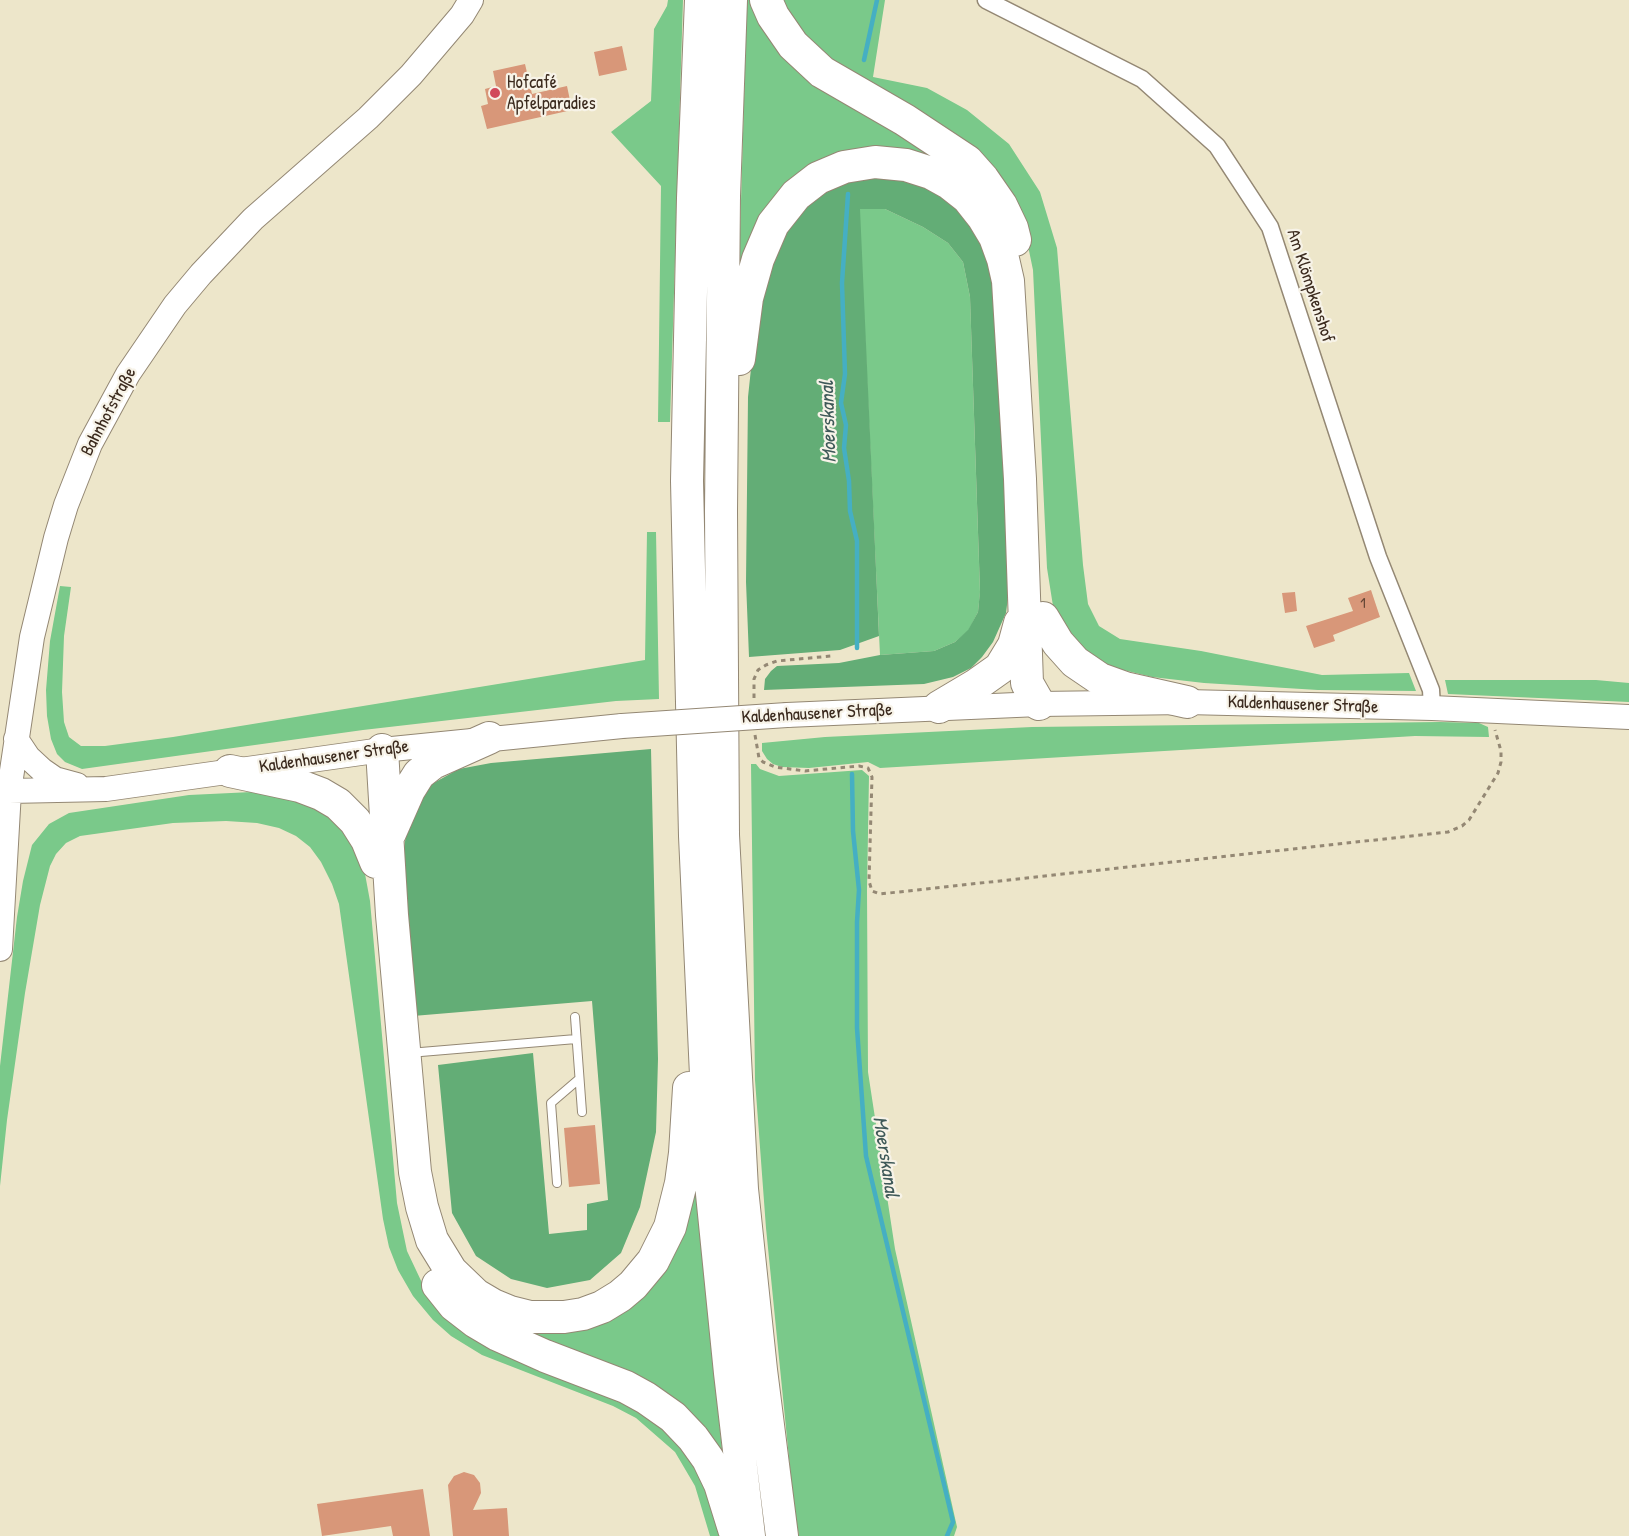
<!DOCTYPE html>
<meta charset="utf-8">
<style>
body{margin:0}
canvas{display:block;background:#ede6ca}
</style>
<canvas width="1629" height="1536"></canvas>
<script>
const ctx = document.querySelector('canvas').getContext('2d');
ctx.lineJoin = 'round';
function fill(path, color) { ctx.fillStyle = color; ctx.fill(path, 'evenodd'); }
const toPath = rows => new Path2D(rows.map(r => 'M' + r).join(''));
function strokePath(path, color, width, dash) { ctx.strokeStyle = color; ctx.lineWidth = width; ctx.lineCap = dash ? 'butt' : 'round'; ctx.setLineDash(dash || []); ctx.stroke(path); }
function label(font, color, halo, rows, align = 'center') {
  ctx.font = font + ' "Patrick Hand",sans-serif'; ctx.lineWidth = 4.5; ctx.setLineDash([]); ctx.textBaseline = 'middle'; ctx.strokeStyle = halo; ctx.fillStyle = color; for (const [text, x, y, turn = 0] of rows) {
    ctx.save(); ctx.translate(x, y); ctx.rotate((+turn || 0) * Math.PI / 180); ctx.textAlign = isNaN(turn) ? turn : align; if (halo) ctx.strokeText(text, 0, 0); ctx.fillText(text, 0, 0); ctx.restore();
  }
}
fill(toPath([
 [668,0,683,0,670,422,658,422,661,186,611,132,651,101,654,29,667,6],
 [747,0,757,0,968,173,916,160,738,301],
 [776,0,885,0,873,77,927,88,967,110,1009,144,1040,192,1057,248,1083,565,1088,604,1099,626,1120,639,1201,651,1322,675,1409,673,1416,691,1318,690,1204,683,1152,677,1115,668,1087,654,1064,629,1053,606,1047,568,1033,270,1022,217,828,63],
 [859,209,885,209,923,227,948,243,963,262,970,297,980,592,978,612,968,631,955,642,934,651,880,655],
 [647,532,656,532,659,699,616,701,363,730,82,769,65,762,57,754,51,739,47,716,46,690,50,641,60,586,71,587,64,636,62,692,64,722,69,737,81,746,105,746,173,737,645,660],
 [1445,680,1596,680,1629,683,1629,702,1448,694],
 [1440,722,1479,723,1488,727,1489,737,1415,736,880,768,868,762,809,768,782,767,773,764,767,759,762,751,762,743,825,737,1032,727],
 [751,764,756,764,760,769,779,776,862,770,869,776,867,890,868,1072,895,1249,957,1527,954,1536,799,1536,794,1508,766,1228,755,1080],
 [252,792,277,794,308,801,341,824,363,863,370,901,397,1203,407,1251,424,1287,597,1388,659,1421,703,1475,721,1536,710,1536,695,1486,675,1452,636,1418,613,1406,482,1355,451,1336,433,1320,413,1296,398,1270,389,1247,383,1219,339,904,332,884,321,862,310,847,296,836,279,828,257,823,226,821,173,823,80,836,66,843,56,854,50,866,40,905,25,993,7,1120,0,1186,0,1066,17,917,23,881,32,845,49,824,69,813,189,795],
 [693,1147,708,1316,725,1477,714,1459,537,1347,471,1298,612,1307]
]), '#7ac98a');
fill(toPath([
 [876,172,946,193,974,226,996,282,1010,581,1006,613,993,642,982,657,971,668,953,677,924,684,764,690,765,679,771,671,777,666,839,663,880,655,934,651,955,642,968,630,978,612,980,591,970,297,963,262,948,243,923,227,885,209,860,209,879,636,840,650,749,657,746,582,748,397,755,331,764,277,782,232,823,189],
 [651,749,658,1059,656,1132,640,1207,621,1253,590,1280,547,1288,511,1279,476,1256,452,1213,438,1065,533,1053,549,1234,587,1230,587,1204,608,1200,592,1001,413,1016,401,869,407,828,430,785,459,769,491,763]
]), '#63ad76');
strokePath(toPath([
 [864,60,877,0],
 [848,194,842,283,845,374,841,403,846,425,844,448,849,481,850,511,857,541,857,648],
 [852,774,853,831,859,890,857,922,857,1028,866,1156,953,1522,947,1536]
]), '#45afc3', 4.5);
fill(toPath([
 [622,46,627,70,599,76,594,52],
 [525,64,532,94,567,86,572,110,487,129,481,106,488,104,485,89,496,86,493,71],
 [1371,590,1380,617,1333,635,1335,641,1314,648,1306,626,1353,611,1348,598],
 [1295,592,1297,611,1285,613,1282,593],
 [595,1125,600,1184,569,1187,564,1128],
 [464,1472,474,1475,480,1483,481,1493,473,1510,507,1508,509,1536,453,1536,448,1485,454,1476],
 [423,1489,430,1536,393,1536,391,1526,322,1536,317,1504]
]), '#d89779');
const service = toPath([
 [575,1017,582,1112],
 [409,1053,576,1039],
 [557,1183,551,1103,579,1079]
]);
const minor = toPath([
 [986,0,1142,79,1217,146,1270,227,1378,557,1431,690,1432,708]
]);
const secondary = toPath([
 [787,715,1039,704,1187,702,1432,708,1629,717],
 [16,739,28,757,42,770,55,779,77,785],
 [9,791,106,789,382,750,622,726],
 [0,949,9,791,32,637,56,538,66,505,90,444,128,374,175,305,201,274,253,219,368,118,411,75,462,15,471,0]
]);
const motorway = toPath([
 [701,0,693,198,687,481,695,836,711,1184,730,1373,749,1536],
 [731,0,724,196,721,511,723,835,742,1189,761,1370,782,1536],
 [766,0,773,16,793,45,822,72,905,120,967,161,983,179,1001,205,1012,228,1015,240],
 [739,359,747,298,758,259,773,224,796,195,818,178,844,167,875,162,906,165,931,173,949,183,968,198,983,217,995,237,1003,259,1008,281,1020,479,1027,683,1039,704],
 [1043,618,1058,643,1075,662,1100,679,1125,688,1187,702],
 [939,707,976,685,1000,668,1014,645,1020,623],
 [382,750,392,915,415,1172,422,1207,432,1240,451,1271,476,1295,493,1305,510,1312,530,1317,564,1317,583,1314,602,1307,620,1296,633,1285,653,1261,670,1227,681,1183,685,1153,689,1088],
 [230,771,300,786,321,794,338,804,355,821,367,840,376,862],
 [390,833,409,790,419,774,433,763,489,738],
 [438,1285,454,1305,476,1322,498,1335,545,1356,626,1387,646,1398,673,1417,693,1438,708,1459,720,1484,734,1529]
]);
strokePath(service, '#948874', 10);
strokePath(minor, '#948874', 19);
strokePath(secondary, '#948874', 26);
strokePath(motorway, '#948874', 34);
strokePath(toPath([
 [754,698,754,679,758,670,766,665,777,661,831,656],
 [755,735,759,758,763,762,775,767,805,771,859,766,868,768,872,777,869,881,872,891,880,894,1448,832,1462,826,1469,820,1498,773,1501,762,1501,751,1495,730]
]), '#948874', 3, [4.5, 4.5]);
strokePath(service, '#fff', 8);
strokePath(minor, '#fff', 16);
strokePath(secondary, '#fff', 24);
strokePath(motorway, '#fff', 32);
const secondaryBridge = toPath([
 [622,726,787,715]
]);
strokePath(secondaryBridge, '#948874', 26, []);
strokePath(secondaryBridge, '#fff', 24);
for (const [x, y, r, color] of [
 [495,93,6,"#d1495b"]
]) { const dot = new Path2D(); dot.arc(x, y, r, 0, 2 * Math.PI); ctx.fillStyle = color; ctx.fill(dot); strokePath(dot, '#f7f3e8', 2); }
label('15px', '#624535', null, [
 ["1",1363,604]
]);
label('18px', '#3b2a1e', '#f7f3e8', [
 ["Hofcafé",507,83],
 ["Apfelparadies",507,104]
], 'left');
label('18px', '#3b2a1e', '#f7f3e8', [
 ["Am Klömpkenshof",1310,286,72],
 ["Bahnhofstraße",109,412,-62],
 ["Kaldenhausener Straße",1303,705,2],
 ["Kaldenhausener Straße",817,714,-3],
 ["Kaldenhausener Straße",334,757,-8]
]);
label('italic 20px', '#3e5958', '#f7f3e8', [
 ["Moerskanal",829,422,-92],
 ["Moerskanal",885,1157,81]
]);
</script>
